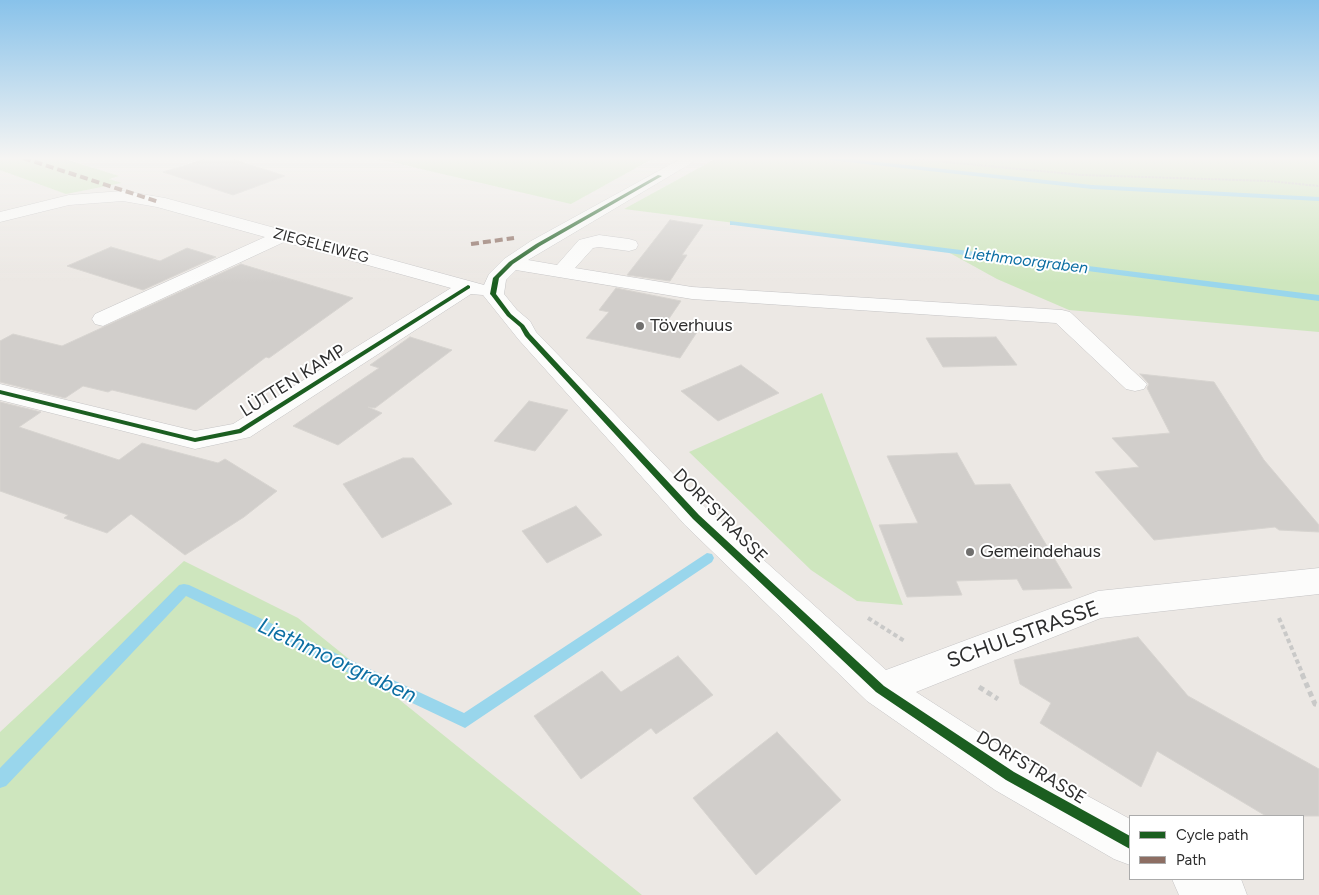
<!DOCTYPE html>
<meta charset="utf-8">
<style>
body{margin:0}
#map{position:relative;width:1319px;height:895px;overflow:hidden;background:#ece8e4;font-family:Figtree,sans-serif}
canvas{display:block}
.legend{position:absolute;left:1129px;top:815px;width:175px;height:65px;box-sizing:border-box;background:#fff;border:1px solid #ababab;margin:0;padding:6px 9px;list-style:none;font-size:15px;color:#2e2e2e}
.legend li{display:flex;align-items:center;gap:10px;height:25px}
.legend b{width:25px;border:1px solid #ababab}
</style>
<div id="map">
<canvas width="1319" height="895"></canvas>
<ul class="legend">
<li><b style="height:6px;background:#1b5e20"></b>Cycle path</li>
<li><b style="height:6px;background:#8d6e63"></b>Path</li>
</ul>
</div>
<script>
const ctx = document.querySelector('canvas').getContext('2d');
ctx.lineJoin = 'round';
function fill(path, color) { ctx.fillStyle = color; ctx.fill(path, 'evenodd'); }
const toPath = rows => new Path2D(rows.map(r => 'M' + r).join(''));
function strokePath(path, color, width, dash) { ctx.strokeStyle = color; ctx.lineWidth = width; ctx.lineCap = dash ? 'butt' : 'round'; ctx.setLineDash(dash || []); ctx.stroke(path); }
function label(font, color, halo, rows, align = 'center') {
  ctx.font = font + ' Figtree,sans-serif'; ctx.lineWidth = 4; ctx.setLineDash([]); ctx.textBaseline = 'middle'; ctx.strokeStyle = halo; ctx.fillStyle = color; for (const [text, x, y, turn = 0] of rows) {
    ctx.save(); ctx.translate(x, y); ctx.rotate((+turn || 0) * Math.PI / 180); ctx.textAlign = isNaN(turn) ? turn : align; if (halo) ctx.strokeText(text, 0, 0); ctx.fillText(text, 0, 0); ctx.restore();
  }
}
fill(toPath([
 [0,158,62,158,119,176,109,179,122,183,66,194,0,170],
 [374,158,654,158,571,204],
 [717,158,821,158,1093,188,1319,200,1319,297,624,209],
 [834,158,1319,158,1319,198,1092,186],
 [948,252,1319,300,1319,332,1069,310,997,279],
 [822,393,903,605,857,601,811,570,689,452],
 [184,561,298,618,642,895,0,895,0,732]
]), '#cee6be');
fill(toPath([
 [827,158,842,158,1092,185,1319,197,1319,201,1092,189,830,160,827,158],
 [730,221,1319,295,1319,301,733,225,730,225,730,221],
 [707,553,712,554,714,558,712,562,465,728,186,596,6,786,0,788,0,768,179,585,184,584,189,585,464,713,707,553]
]), '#99d6ec');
const building = toPath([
 [209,158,229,158,285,176,233,195,163,172,209,158],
 [670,220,703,225,682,255,687,255,670,281,627,275,670,220],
 [111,247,160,261,187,248,216,257,143,290,67,266,111,247],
 [241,264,353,298,269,358,266,357,196,410,112,390,108,392,83,386,65,398,0,382,0,341,13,334,62,346,241,264],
 [616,288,681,301,666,323,699,329,680,358,586,338,609,312,599,310,616,288],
 [410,337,452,350,375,408,368,407,382,413,338,445,293,426,379,368,370,365,410,337],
 [996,337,1017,365,943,367,926,338,996,337],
 [741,365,779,393,718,421,681,391,741,365],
 [1140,374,1214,382,1264,460,1319,525,1319,532,1279,530,1275,527,1154,540,1095,472,1139,467,1112,438,1170,433,1147,388,1149,384,1140,374],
 [529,401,568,410,535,451,494,441,529,401],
 [0,402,41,412,19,427,119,460,142,443,218,463,225,459,277,491,244,517,185,555,131,514,107,533,64,518,68,515,0,491,0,402],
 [957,453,975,485,1010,484,1072,588,1023,590,1017,579,956,581,962,595,907,597,879,525,918,523,887,456,957,453],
 [403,458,413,458,452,504,382,538,343,484,403,458],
 [576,506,602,535,547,563,522,531,576,506],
 [1138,637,1188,696,1319,769,1319,816,1266,816,1157,751,1141,787,1040,723,1051,703,1020,684,1014,660,1138,637],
 [678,656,713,695,656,734,651,728,581,779,534,716,602,671,621,692,678,656],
 [777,732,841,800,756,875,693,798,777,732]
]);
fill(building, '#d1cecb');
strokePath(building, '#d7d4d0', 1);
const minor = toPath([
 [682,158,700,158,528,260,557,265,579,240,599,235,629,239,636,241,638,245,636,249,629,251,599,247,593,248,575,268,692,287,1062,310,1070,312,1147,384,1144,389,1135,391,1126,389,1056,323,692,299,516,270,506,280,504,294,517,310,530,321,536,332,707,509,886,670,1098,591,1319,568,1319,594,1101,618,916,692,1025,762,1130,819,1130,865,1114,859,995,790,867,701,685,525,519,340,483,295,471,294,250,437,241,439,195,449,0,400,0,384,195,431,233,424,451,288,284,242,103,326,95,324,92,319,95,314,265,237,157,207,123,201,69,205,0,222,0,212,69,195,123,191,165,198,484,285,489,274,504,259,531,241,682,158],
 [1172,879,1241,879,1247,895,1179,895,1172,879]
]);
strokePath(minor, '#c5c4c5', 1);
strokePath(toPath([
 [904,158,1082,175,1269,181,1319,186]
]), '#c9c9c8', 2, [2.5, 1]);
strokePath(toPath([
 [868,618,906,642],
 [1279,618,1303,675]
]), '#c9c9c8', 4, [4.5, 3]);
strokePath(toPath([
 [1302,674,1315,704,1319,705],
 [979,687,998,699]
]), '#c9c9c8', 5, [5.5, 4]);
fill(minor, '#fcfcfb');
strokePath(toPath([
 [23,158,159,202],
 [471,244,514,238]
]), '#8d6e63', 4, [8, 4]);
fill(toPath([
 [658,175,662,176,540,246,513,264,499,278,496,294,511,314,524,325,530,334,699,515,884,686,1014,772,1130,836,1130,849,1006,780,876,692,693,519,525,336,520,327,507,316,491,295,490,294,493,278,509,262,536,244,658,175],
 [468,285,470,286,470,288,241,433,195,442,0,394,0,390,195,438,239,429,468,285]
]), '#1b5e20');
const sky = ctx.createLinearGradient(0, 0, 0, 283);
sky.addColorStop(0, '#88c2ea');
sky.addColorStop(0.56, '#f6f5f3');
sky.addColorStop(1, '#f6f5f300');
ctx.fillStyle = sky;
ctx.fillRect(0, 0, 1319, 283);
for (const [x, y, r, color] of [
 [640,326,5,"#706f6e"],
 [970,552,5,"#706f6e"]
]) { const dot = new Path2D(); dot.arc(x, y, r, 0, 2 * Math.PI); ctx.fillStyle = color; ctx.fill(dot); strokePath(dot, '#fff', 2); }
label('15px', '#2e2e2e', '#fff', [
 ["ZIEGELEIWEG",321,246,15]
]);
label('italic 16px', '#0d6fa3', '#fff', [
 ["Liethmoorgraben",1026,261,7]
]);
label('18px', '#2e2e2e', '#fff', [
 ["Töverhuus",650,326],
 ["Gemeindehaus",980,552]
], 'left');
label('18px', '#2e2e2e', '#fff', [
 ["LÜTTEN KAMP",293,381,-32],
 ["DORFSTRASSE",720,516,45],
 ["DORFSTRASSE",1031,768,31]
]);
label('21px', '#2e2e2e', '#fff', [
 ["SCHULSTRASSE",1023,635,-20]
]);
label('italic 22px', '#0d6fa3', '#fff', [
 ["Liethmoorgraben",337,661,25]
]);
</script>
